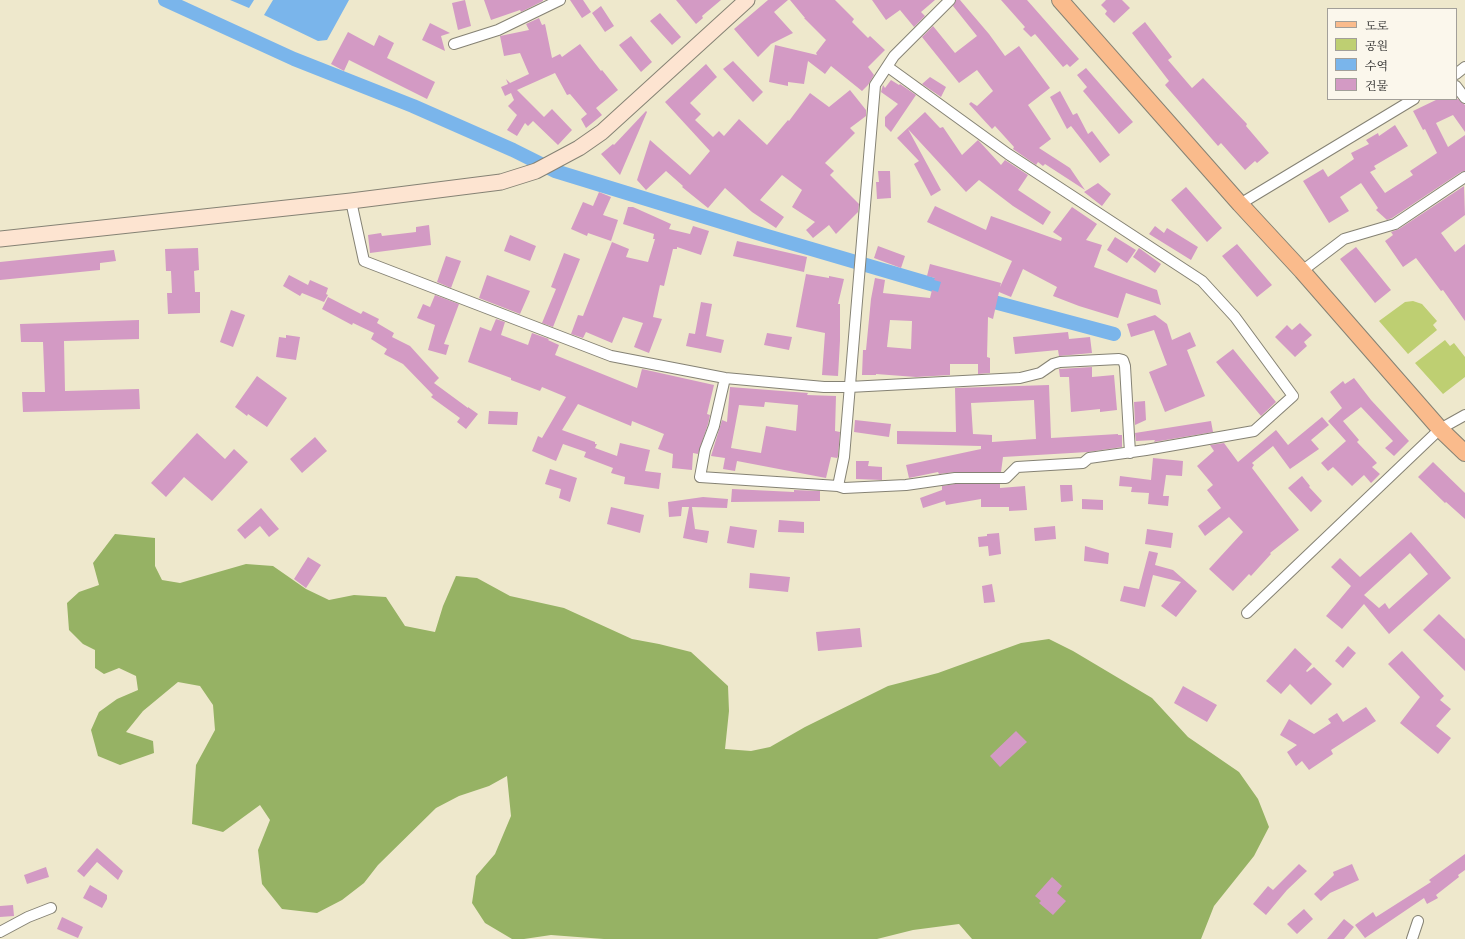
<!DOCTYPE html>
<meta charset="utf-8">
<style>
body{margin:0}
#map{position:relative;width:1465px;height:939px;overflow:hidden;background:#eee8cc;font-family:"Libre Caslon Text","Noto Serif KR",serif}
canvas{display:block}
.legend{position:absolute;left:1327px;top:8px;width:130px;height:92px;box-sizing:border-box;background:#fbf7ec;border:1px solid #a29f99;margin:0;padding:5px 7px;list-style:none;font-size:12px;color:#1c1c1c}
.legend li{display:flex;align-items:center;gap:8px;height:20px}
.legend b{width:20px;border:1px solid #a29f99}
</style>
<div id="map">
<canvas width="1465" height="939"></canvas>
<ul class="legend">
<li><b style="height:5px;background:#fabb8c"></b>도로</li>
<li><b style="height:11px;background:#becf72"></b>공원</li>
<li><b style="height:11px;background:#7ab5eb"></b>수역</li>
<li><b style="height:11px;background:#d39ac4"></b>건물</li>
</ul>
</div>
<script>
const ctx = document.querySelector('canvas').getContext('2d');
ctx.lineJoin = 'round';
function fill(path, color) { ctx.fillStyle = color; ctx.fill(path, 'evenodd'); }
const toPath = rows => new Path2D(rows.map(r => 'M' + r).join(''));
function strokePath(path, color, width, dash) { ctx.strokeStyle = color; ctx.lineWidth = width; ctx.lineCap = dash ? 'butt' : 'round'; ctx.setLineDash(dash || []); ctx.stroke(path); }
fill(toPath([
 [1413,301,1422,304,1437,321,1433,325,1437,330,1408,354,1379,321,1405,302],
 [1445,340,1450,346,1454,343,1465,357,1465,377,1443,394,1415,363]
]), '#becf72');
fill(toPath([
 [115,534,155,538,155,566,162,580,180,583,246,564,273,566,306,589,329,600,354,595,386,597,405,626,435,632,443,606,456,576,477,578,510,596,564,608,632,639,659,644,691,652,728,686,729,711,725,749,751,751,770,747,805,727,888,686,938,673,1021,643,1049,639,1073,651,1152,698,1188,737,1239,772,1258,799,1269,827,1254,856,1214,906,1201,939,972,939,959,924,913,930,877,939,604,939,551,935,524,939,512,939,485,923,472,903,476,876,495,854,511,816,507,776,489,786,459,796,436,808,378,865,364,883,342,900,317,913,282,909,262,884,258,850,270,820,260,805,223,832,192,824,196,765,215,730,213,705,200,686,178,682,143,711,126,732,153,741,154,753,120,765,98,756,91,730,99,712,117,699,138,690,136,676,119,668,104,674,95,668,95,650,83,644,69,630,67,603,79,592,99,585,93,563]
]), '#96b264');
fill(toPath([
 [230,0,254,0,249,8],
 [273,0,349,0,327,40,318,41,264,15]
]), '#7ab5eb');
strokePath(toPath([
 [165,0,294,59,413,106,513,150,555,171,767,236,958,292],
 [979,298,1114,334]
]), '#7ab5eb', 14);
fill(toPath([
 [465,0,471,26,458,30,452,3],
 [484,0,543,0,543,1,521,12,520,10,491,20],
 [570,0,583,0,591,12,582,18],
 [676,0,721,0,702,16,703,18,696,24],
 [768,0,788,0,774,12,793,33,771,44,758,57,734,29],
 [790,0,835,0,854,19,852,22,868,38,870,36,885,50,868,67,874,75,868,85,862,91,831,66,825,74,808,61,804,84,788,82,788,86,769,82,775,45,817,55,816,53,826,40,804,18,805,18],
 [872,0,935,0,921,12,925,16,914,27,900,10,886,20],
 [956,0,960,0,989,34,1005,56,1019,46,1050,88,1028,105,1051,139,1039,148,1070,168,1085,190,1045,164,1043,166,1038,162,1036,165,1013,149,1014,147,995,126,992,129,969,104,971,102,977,106,993,91,977,70,959,83,922,37,933,26,955,53,977,36,953,6],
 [1001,0,1027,0,1079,59,1070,67,1067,64,1063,67,1035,34,1031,37,1023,29,1025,27],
 [1106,0,1122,0,1130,8,1114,23,1105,14,1107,11,1101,5],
 [601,6,614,26,605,32,592,13],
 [660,13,681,37,672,45,650,21],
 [539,18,542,25,545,24,552,58,560,54,562,57,580,44,601,71,602,70,618,90,596,108,602,115,586,128,581,119,587,114,570,94,567,95,555,73,517,90,544,117,552,109,572,130,558,145,533,121,528,126,525,123,517,136,507,130,517,115,508,106,514,100,511,93,505,96,501,87,508,84,506,79,510,83,529,74,520,53,504,56,500,36,529,30,526,24],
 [1145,22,1172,57,1168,60,1192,88,1203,78,1247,124,1246,126,1269,153,1257,163,1255,161,1245,170,1221,143,1218,146,1165,85,1169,81,1132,33],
 [430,23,450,33,441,36,445,51,422,40],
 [348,32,374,46,379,35,394,43,387,58,435,82,427,99,349,60,344,71,331,64],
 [631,36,652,62,641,72,619,45],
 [733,61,763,92,753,102,723,69],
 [706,64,717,77,690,103,701,114,695,120,713,137,719,131,724,136,739,119,767,145,788,120,789,121,810,93,829,107,850,90,866,110,866,116,850,128,855,133,825,163,834,171,830,175,859,204,858,212,836,234,829,225,813,238,806,230,815,222,792,207,802,190,782,175,760,200,784,217,776,228,752,212,725,188,708,208,682,187,683,186,666,171,646,190,637,180,650,140,690,175,710,151,665,102],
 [1086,68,1133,122,1119,134,1083,91,1087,87,1077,75],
 [930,77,946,87,941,97,922,84],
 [891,80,899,85,900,84,916,95,891,132,885,126,885,117,898,104,881,92,883,85,885,88],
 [1060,91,1073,115,1077,113,1088,134,1092,131,1110,155,1100,163,1071,126,1067,129,1050,97],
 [1438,99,1458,99,1465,105,1465,132,1453,115,1436,123,1448,147,1465,135,1465,171,1461,172,1392,218,1387,220,1376,210,1378,208,1361,183,1340,197,1349,211,1329,223,1303,181,1323,169,1328,177,1354,159,1351,153,1369,144,1366,140,1378,133,1379,136,1395,125,1408,146,1374,166,1376,169,1370,172,1385,193,1413,175,1410,171,1437,153,1425,129,1423,130,1413,111],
 [646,111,647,112,620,175,601,154,613,144,614,145],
 [925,112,940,128,943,127,962,155,978,140,1001,165,1005,160,1028,175,1018,190,1051,212,1043,225,1013,206,979,180,966,192,908,129,941,190,931,196,914,164,919,161,897,138],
 [878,171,890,171,891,198,877,199,876,182,879,182],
 [1098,183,1111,194,1102,206,1084,192],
 [1464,186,1465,215,1441,233,1455,252,1465,244,1465,321,1443,290,1441,291,1416,258,1403,267,1385,241,1393,235,1391,232,1399,229],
 [1186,187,1222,228,1207,242,1171,200],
 [599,192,611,197,603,215,618,220,611,241,588,233,587,236,571,229,583,202,593,206],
 [935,206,986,230,991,216,1061,241,1062,238,1053,232,1072,207,1097,224,1086,240,1102,245,1094,267,1157,290,1161,305,1126,293,1118,318,1079,306,1053,296,1057,287,1023,269,1011,297,999,292,993,319,988,317,987,357,990,358,990,373,978,374,978,364,950,364,950,375,916,377,876,374,876,375,862,375,863,350,866,350,871,299,875,278,885,280,883,293,930,298,932,290,938,292,941,282,934,280,935,278,927,276,930,264,1001,283,1000,287,1012,261,927,222],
 [890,320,912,321,911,349,887,347],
 [628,207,633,207,671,224,669,229,690,234,693,226,709,231,701,255,677,247,677,249,673,249,664,286,660,285,653,317,662,319,649,353,634,347,643,323,623,317,612,343,586,332,583,338,571,334,578,315,583,316,612,242,629,249,626,257,648,262,655,239,653,239,654,234,623,224],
 [429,225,431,245,370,253,368,235,381,233,382,236,416,232,416,227],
 [1155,226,1164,233,1167,228,1198,247,1191,260,1149,234],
 [510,235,536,246,530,261,504,251],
 [1115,237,1136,250,1127,263,1107,250],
 [737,241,807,257,804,272,733,256],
 [1237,244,1272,285,1257,297,1222,256],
 [878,246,905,256,901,268,874,258],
 [1356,247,1391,290,1375,303,1340,259],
 [198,248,199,270,194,271,195,292,200,292,200,313,168,314,167,293,172,293,171,271,166,271,165,249],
 [1139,248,1161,264,1155,273,1133,257],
 [114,250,116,261,100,263,100,270,0,280,0,262],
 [564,253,580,259,553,327,542,323,556,289,551,287],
 [446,256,461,261,451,288,437,282],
 [806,274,829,278,829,276,844,279,838,304,840,304,840,341,838,376,822,375,825,333,796,327],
 [289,275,308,285,310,280,328,288,326,294,328,295,324,302,302,293,300,296,283,286],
 [487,275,530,291,520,314,479,298],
 [435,295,459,304,444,344,449,345,446,355,428,350,435,325,417,318,423,304,430,307],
 [328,297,361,314,363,311,379,319,377,323,394,333,392,337,410,346,439,378,434,383,468,408,468,407,478,414,466,429,457,422,460,418,431,397,433,395,403,364,384,354,387,349,371,339,374,333,353,323,352,325,322,309],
 [701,302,712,304,706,336,724,340,721,353,686,346,689,333,695,334],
 [231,310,245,315,233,347,220,342],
 [1155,315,1167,324,1172,340,1190,332,1196,346,1187,350,1205,396,1165,412,1149,372,1167,365,1154,330,1131,337,1127,324],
 [496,319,505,322,501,335,528,345,532,333,549,339,548,340,559,345,555,355,637,388,642,369,714,385,707,414,710,415,708,424,698,454,693,453,692,470,672,468,673,454,658,449,664,434,632,421,631,426,578,404,562,430,595,442,595,444,597,444,595,448,617,456,620,443,650,450,645,471,661,473,659,489,624,484,625,477,611,473,613,468,584,457,586,452,563,444,556,461,532,451,538,436,542,438,566,397,542,387,540,391,511,380,511,378,468,362,480,327,491,331],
 [139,320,139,339,64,341,65,391,139,389,140,409,23,412,22,392,45,392,43,342,21,342,20,324],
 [1300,323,1312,335,1304,342,1307,346,1295,357,1275,337,1287,325,1292,330],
 [1068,332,1069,339,1090,337,1092,353,1059,356,1058,350,1015,354,1013,337],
 [767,333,792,337,789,350,764,345],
 [286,335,300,337,296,360,276,357,279,337,286,338],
 [1233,349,1276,402,1261,416,1216,362],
 [1092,367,1092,377,1114,375,1117,410,1100,412,1100,409,1071,412,1069,377,1060,377,1059,369],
 [257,376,287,398,267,427,248,414,247,416,235,407],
 [1354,378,1371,400,1409,441,1394,456,1385,448,1393,441,1361,407,1343,421,1359,440,1357,442,1377,463,1372,467,1380,474,1371,483,1364,475,1352,486,1333,467,1328,471,1321,463,1346,441,1328,421,1342,408,1330,392,1343,381,1345,384],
 [1049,385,1051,438,1118,434,1118,435,1122,435,1122,447,1088,452,1003,457,1001,472,955,472,939,474,938,472,909,478,906,465,981,449,981,446,897,444,897,431,956,432,955,388],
 [1034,400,1036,439,992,442,992,435,973,434,971,403],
 [730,387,808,393,807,395,836,396,835,431,840,432,838,456,837,458,831,457,826,478,737,461,735,471,723,469,725,458,711,456,722,420,727,422],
 [765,402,798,405,796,431,766,426,761,453,731,448,739,405,764,407],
 [1145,401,1146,420,1135,425,1134,402],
 [489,411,518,412,517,425,488,424],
 [1322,417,1329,425,1311,440,1319,449,1290,469,1273,446,1252,463,1254,465,1252,468,1299,530,1270,553,1271,554,1251,576,1249,574,1233,591,1209,569,1243,532,1229,517,1205,536,1198,526,1221,508,1207,490,1213,485,1197,466,1214,451,1210,445,1224,443,1238,462,1276,430,1288,445],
 [855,420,891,424,889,437,854,432],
 [1211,421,1213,432,1154,442,1155,440,1136,441,1135,433],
 [197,433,225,459,234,449,248,462,212,501,184,477,166,497,151,483],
 [315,437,327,451,302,473,290,459],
 [1153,458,1183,461,1182,476,1166,475,1163,496,1169,496,1168,506,1148,504,1149,493,1131,492,1132,487,1119,486,1120,476,1151,480],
 [856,461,869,461,868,466,882,467,882,480,856,479],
 [1433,462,1465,493,1465,519,1446,502,1445,503,1418,477],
 [550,469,577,478,570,502,559,498,561,489,545,484],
 [1302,476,1310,486,1309,487,1322,501,1311,512,1288,488],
 [955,484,1000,484,1000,488,1025,486,1027,510,1009,511,1009,507,981,507,981,499,946,505,945,501,923,508,920,498,942,490,942,486],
 [1060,485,1072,485,1073,501,1061,502],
 [732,489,794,492,794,490,820,491,820,501,731,502],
 [703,497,728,499,727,508,692,507,695,529,709,531,707,543,683,538,689,507,682,507,681,516,669,517,668,502],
 [1082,499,1103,500,1103,510,1082,509],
 [611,507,644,515,640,533,607,524],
 [261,508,279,529,269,537,260,526,245,539,237,530],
 [779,520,804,522,804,533,778,532],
 [730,526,757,530,754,548,727,543],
 [1055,526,1056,539,1035,541,1034,528],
 [1147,529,1173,533,1171,548,1145,544],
 [1411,532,1451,578,1389,634,1364,604,1342,629,1326,616,1351,586,1331,567,1340,558,1360,577],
 [1410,553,1428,574,1389,609,1385,603,1379,608,1364,595],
 [999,533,1001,554,989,556,988,546,979,547,978,537,987,536,987,534],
 [1085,546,1109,553,1108,564,1084,561],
 [1149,551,1158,553,1155,565,1173,570,1197,591,1176,617,1161,606,1181,582,1153,575,1145,607,1120,601,1124,586,1139,589],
 [308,557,321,565,306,588,294,579],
 [750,573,790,577,788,592,749,588],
 [992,584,995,602,984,603,982,586],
 [1439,614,1465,639,1465,671,1423,630],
 [860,628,862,647,818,651,816,632],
 [1348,646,1356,653,1343,668,1335,661],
 [1295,648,1312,664,1306,671,1307,672,1314,667,1332,684,1311,705,1290,684,1281,694,1266,681],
 [1402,651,1444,696,1440,700,1451,709,1436,726,1451,738,1438,754,1400,723,1420,697,1388,664],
 [1183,686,1217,705,1207,722,1174,703],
 [1366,707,1376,721,1331,750,1333,754,1309,770,1302,761,1296,766,1287,752,1297,745,1280,735,1289,719,1314,734,1331,723,1328,719,1337,713,1343,722],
 [1016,731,1027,742,1000,767,990,756],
 [97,848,123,871,118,880,97,862,84,877,77,871],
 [1465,854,1465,870,1458,875,1459,877,1436,895,1438,898,1427,904,1424,898,1365,938,1355,925,1373,912,1376,917,1431,882,1429,880],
 [1299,864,1307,871,1287,890,1266,915,1253,904,1268,886,1273,890],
 [1352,864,1359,880,1330,893,1321,901,1314,894,1334,875,1333,872],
 [46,867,49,877,27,884,24,875],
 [1052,877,1062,886,1057,893,1066,901,1053,915,1039,903,1041,901,1035,896],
 [90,885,107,895,107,899,102,908,83,898],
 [13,905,14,916,0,917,0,906],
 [1304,909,1313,919,1297,934,1287,924],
 [62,917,83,927,78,938,57,929],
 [1344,919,1354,927,1344,939,1327,939]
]), '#d39ac4');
const street = toPath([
 [454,44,498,30,560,0],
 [1456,74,1465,67],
 [1456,86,1465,98],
 [351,201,364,261,611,356,725,378,824,387,849,387,1020,378,1040,373,1053,364,1060,362,1119,359,1123,360,1125,366,1130,453],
 [1240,204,1414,99],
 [1302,271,1344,239,1395,224,1465,177],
 [725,378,714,426,705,450,700,477,838,486,844,488,906,485,955,478,1006,478,1017,467,1083,463,1089,458,1146,450,1254,431,1293,396,1235,317,1202,281,1008,154,888,67],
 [838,486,844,457,875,85,894,56,950,0],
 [1247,613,1440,429,1465,415],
 [0,932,28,917,51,908],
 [1412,939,1418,921]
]);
const secondary = toPath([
 [0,239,351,201,501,182,536,171,579,148,602,132,747,0]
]);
const primary = toPath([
 [1060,0,1240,204,1302,271,1440,429,1465,453]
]);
strokePath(street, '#858274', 12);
strokePath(secondary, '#858274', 17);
strokePath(primary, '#858274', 18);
strokePath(street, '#fff', 10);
strokePath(secondary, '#fde4d1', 15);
strokePath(primary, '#fabb8c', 16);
</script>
